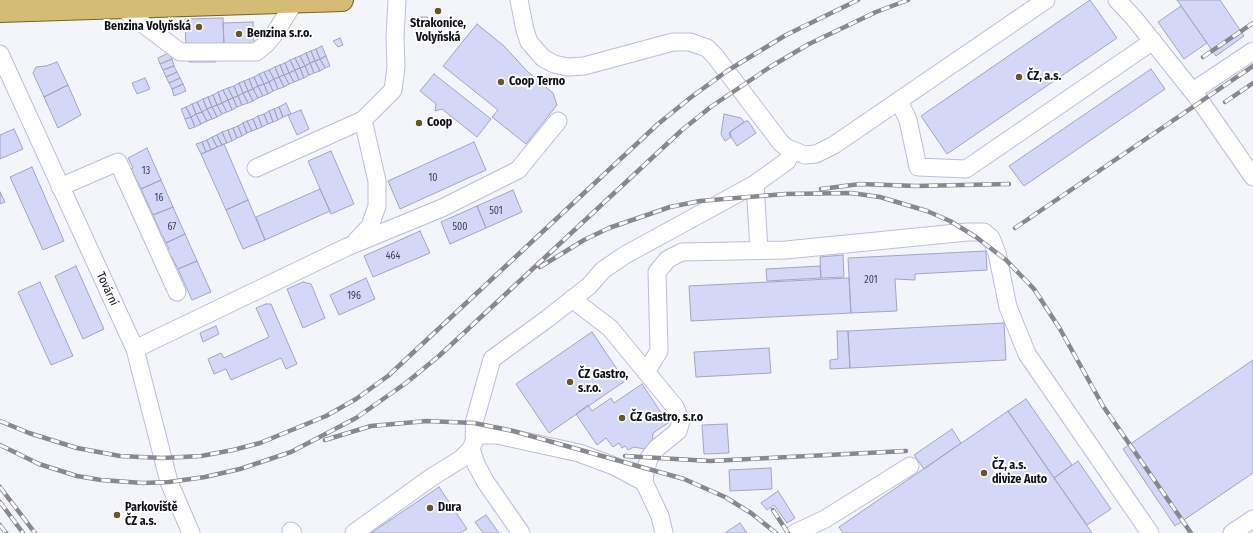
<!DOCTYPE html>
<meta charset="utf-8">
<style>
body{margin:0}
canvas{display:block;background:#f4f4fb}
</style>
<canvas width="1253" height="533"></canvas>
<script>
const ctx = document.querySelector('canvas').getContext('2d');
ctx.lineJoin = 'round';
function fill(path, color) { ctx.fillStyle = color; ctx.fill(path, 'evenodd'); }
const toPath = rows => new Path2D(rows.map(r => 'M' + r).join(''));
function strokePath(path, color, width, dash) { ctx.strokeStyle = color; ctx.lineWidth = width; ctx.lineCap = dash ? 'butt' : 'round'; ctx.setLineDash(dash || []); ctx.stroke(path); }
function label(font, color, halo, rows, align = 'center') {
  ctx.font = font + ' "Fira Sans Condensed",sans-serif'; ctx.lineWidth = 4; ctx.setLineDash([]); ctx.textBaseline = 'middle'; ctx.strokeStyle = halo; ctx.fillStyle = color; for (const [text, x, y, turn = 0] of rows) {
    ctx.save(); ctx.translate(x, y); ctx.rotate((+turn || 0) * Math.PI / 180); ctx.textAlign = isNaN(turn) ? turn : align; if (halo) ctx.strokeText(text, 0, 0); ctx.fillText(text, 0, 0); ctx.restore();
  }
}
const building = toPath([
 [1090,0,1117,38,947,154,921,116,1090,0],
 [1177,0,1220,0,1244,36,1216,56,1177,0],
 [1181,6,1207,43,1184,59,1158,22,1181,6],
 [419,17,428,17,428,22,419,22,419,17],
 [223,18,224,46,216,48,216,62,189,62,189,49,186,49,185,19,223,18],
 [253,22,254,45,224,46,223,23,253,22],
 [477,24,504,46,527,71,553,93,557,105,526,144,492,117,498,110,443,66,477,24],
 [340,38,343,45,338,47,333,41,340,38],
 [322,46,326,56,320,59,316,49,322,46],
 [316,49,320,59,315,61,311,51,316,49],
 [311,51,315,61,310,63,306,53,311,51],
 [169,53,172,59,160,64,158,58,169,53],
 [306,53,310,63,305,66,300,56,306,53],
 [300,56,305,66,300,68,295,58,300,56],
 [326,56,330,66,325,68,320,59,326,56],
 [295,58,300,68,295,70,290,60,295,58],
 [172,59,174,66,163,70,160,64,172,59],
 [320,59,325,68,320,71,315,61,320,59],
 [290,60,295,70,289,73,285,63,290,60],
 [315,61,320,71,314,73,310,63,315,61],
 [57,62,68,85,44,97,33,73,36,67,46,66,57,62],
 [285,63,289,73,284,75,280,65,285,63],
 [310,63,314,73,309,75,305,66,310,63],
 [280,65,284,75,279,77,275,67,280,65],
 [174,66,177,72,166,77,163,70,174,66],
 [305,66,309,75,304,78,300,68,305,66],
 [275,67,279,77,274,79,269,70,275,67],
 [300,68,304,78,299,80,295,70,300,68],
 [1151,69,1165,89,1024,186,1009,166,1151,69],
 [269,70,274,79,269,82,264,72,269,70],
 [295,70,299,80,294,82,289,73,295,70],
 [177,72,180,78,169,83,166,77,177,72],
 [264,72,269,82,264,84,259,74,264,72],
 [289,73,294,82,289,84,284,75,289,73],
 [259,74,264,84,258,86,254,77,259,74],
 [434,74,491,119,477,137,442,109,435,111,436,104,420,91,434,74],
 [284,75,289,84,284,87,279,77,284,75],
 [254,77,258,86,253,89,249,79,254,77],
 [279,77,284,87,278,89,274,79,279,77],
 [145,78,150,89,137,94,132,83,145,78],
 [180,78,183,84,172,89,169,83,180,78],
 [249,79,253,89,248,91,244,81,249,79],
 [274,79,278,89,273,91,269,82,274,79],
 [244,81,248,91,243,93,239,83,244,81],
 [269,82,273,91,268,94,264,84,269,82],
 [239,83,243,93,238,96,234,86,239,83],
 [183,84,186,91,174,96,172,89,183,84],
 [264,84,268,94,263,96,258,86,264,84],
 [68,85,81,115,58,128,44,97,68,85],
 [234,86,238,96,233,98,228,88,234,86],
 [258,86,263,96,258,98,253,89,258,86],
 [228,88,233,98,228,100,223,90,228,88],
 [253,89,258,98,253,101,248,91,253,89],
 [223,90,228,100,222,103,218,92,223,90],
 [248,91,253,101,248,103,243,93,248,91],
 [218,92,222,103,217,105,213,95,218,92],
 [243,93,248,103,242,105,238,96,243,93],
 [213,95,217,105,212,107,208,97,213,95],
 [238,96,242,105,237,107,233,98,238,96],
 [208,97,212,107,207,109,203,99,208,97],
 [233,98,237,107,232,110,228,100,233,98],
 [203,99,207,109,202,112,197,102,203,99],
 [228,100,232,110,227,112,222,103,228,100],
 [197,102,202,112,196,114,192,104,197,102],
 [222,103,227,112,222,114,217,105,222,103],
 [286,103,291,114,283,117,279,107,286,103],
 [192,104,196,114,191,117,186,107,192,104],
 [217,105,222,114,217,117,212,107,217,105],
 [186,107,191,117,185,119,181,109,186,107],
 [212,107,217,117,212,119,207,109,212,107],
 [279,107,283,117,278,120,274,109,279,107],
 [207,109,212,119,207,121,202,112,207,109],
 [274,109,278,120,273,122,269,111,274,109],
 [301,110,309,129,297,135,288,115,301,110],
 [269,111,273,122,268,124,264,114,269,111],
 [202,112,207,121,201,124,196,114,202,112],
 [196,114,201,124,195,127,191,117,196,114],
 [264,114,268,124,262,127,258,116,264,114],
 [724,114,741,118,744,122,730,132,731,137,725,141,721,134,724,114],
 [258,116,262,127,257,129,253,119,258,116],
 [191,117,195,127,189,129,185,119,191,117],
 [253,119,257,129,252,131,247,121,253,119],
 [247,121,252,131,247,133,243,123,247,121],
 [746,121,748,121,756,133,737,146,729,134,730,132,746,121],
 [243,123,247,133,242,136,238,126,243,123],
 [238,126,242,136,237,138,233,128,238,126],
 [233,128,237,138,232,141,228,130,233,128],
 [14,129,23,149,0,159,0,135,14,129],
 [228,130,232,141,227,143,222,132,228,130],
 [222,132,227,143,222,145,217,135,222,132],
 [217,135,222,145,217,147,212,137,217,135],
 [212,137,217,147,211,150,207,140,212,137],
 [207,140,211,150,206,152,202,142,207,140],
 [202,142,206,152,201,154,196,144,202,142],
 [474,142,486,170,400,209,388,181,474,142],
 [224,144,248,200,226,210,201,154,224,144],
 [147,148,161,180,141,189,131,169,133,168,128,158,147,148],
 [331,151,354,204,331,214,308,161,331,151],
 [32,167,64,241,43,250,10,177,32,167],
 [161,180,173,207,153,215,141,189,161,180],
 [320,189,330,211,265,240,256,217,320,189],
 [513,190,522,212,486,228,477,206,513,190],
 [0,192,5,202,0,204,0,192],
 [248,200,265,240,243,249,226,210,248,200],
 [477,206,486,228,450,244,441,222,477,206],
 [173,207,185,234,166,243,163,236,162,236,153,215,173,207],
 [420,231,430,253,373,277,364,256,420,231],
 [185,234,197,261,178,269,167,249,169,249,166,243,185,234],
 [986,251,987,270,915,274,915,280,895,279,897,311,851,313,848,258,986,251],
 [843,255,844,277,821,278,820,257,843,255],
 [197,261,211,292,192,300,178,269,197,261],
 [76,266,104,329,83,339,55,276,76,266],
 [820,266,821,278,767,281,766,269,820,266],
 [366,278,375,299,339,315,330,295,366,278],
 [849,278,851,313,691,321,689,286,849,278],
 [40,282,73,356,51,365,18,292,40,282],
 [303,282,311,284,325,318,303,328,287,289,303,282],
 [266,304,271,304,297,364,286,369,281,358,231,380,226,369,214,374,208,359,221,353,224,358,269,337,256,308,266,304],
 [1004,323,1006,360,850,368,848,331,1004,323],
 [216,326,219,334,203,342,200,333,216,326],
 [837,331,848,331,850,368,830,369,830,360,838,359,837,331],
 [592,332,625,381,549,433,516,384,592,332],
 [769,348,771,373,696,377,694,352,769,348],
 [1253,360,1253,473,1175,526,1123,449,1253,360],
 [642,384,668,423,653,433,652,444,644,449,634,447,628,450,625,446,622,448,619,443,613,447,606,438,597,445,576,414,588,405,592,411,611,398,614,403,642,384],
 [1026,399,1072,465,1054,478,1008,411,1026,399],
 [1008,411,1092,533,843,533,839,527,1008,411],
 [727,424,729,453,704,454,702,425,727,424],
 [952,429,961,443,924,469,914,455,952,429],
 [1078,461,1111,509,1087,525,1054,478,1078,461],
 [771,468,772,489,730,491,729,470,771,468],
 [439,487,467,529,460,533,371,533,439,487],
 [778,491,795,518,787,523,774,505,767,510,761,503,778,491],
 [486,515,499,533,483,533,475,522,486,515],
 [740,523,747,533,725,533,740,523]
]);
fill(building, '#d5d7f8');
strokePath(building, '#a3a4c4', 1);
const minor = toPath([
 [519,0,525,30,529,42,543,58,554,64,568,67,584,66,673,42,690,42,707,48,715,56,781,143,787,148,805,155,816,154,834,145,1046,0],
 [1117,0,1134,18,1201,102,1253,177],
 [122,8,180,52,256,52,266,44,275,33,295,1],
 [0,54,135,349,169,482,191,533],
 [1193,91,1253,51],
 [899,101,908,120,918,167,966,169,1153,41],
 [256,168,363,120],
 [755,184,759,250],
 [60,187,118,162,177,292],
 [356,241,370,226,377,206,377,181,363,120,393,90,396,67,395,38,397,0],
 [572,299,610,328,675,407,681,421,678,431,657,448,649,458,645,473,644,482,660,516,664,533],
 [135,349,347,247,442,208,518,170,558,121],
 [646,372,659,351,657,272,668,259,682,252,786,250,967,232,984,232,991,238,997,253,1008,307,1027,354,1150,533],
 [474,435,497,435,579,453,614,466,644,482],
 [471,449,476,464,485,481,521,533],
 [291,531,293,533],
 [354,533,432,477,461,459,471,449,475,439,474,423,492,359,547,319,589,286,603,270,625,255,755,184,787,161,792,151],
 [795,533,825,519,910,466],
 [1232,533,1253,519]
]);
const major = toPath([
 [0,11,342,0]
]);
strokePath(minor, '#bcbdde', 19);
strokePath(major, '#7d611a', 24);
strokePath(minor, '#fff', 17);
strokePath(major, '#d4bb76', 22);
const rail = toPath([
 [1203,57,1253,23],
 [1225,102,1253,83],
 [821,189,860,184,916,186,1009,184],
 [1015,228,1253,66],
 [540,267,584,240,609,228,670,207,700,201,785,194,851,193,880,197,927,211,950,221,976,237,1006,260,1034,289,1060,329,1103,406,1191,533],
 [0,421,29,433,77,448,120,456,162,458,201,456,233,450,260,443,326,416,356,399,388,376,658,124,690,98,727,71,786,35,858,0],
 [325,440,371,426,427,421,474,423,513,431,684,479,725,497,751,513,776,533],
 [0,445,39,464,77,476,101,480,143,483,169,482,205,477,240,469,291,452,356,418,406,383,439,356,682,130,712,106,770,67,809,44,876,12,908,0],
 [625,456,710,461,906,451],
 [0,487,35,533],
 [0,502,23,533],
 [773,510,788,533],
 [0,525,6,533]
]);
strokePath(rail, '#888891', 4.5);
strokePath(rail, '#fff', 3, [9]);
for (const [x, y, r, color] of [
 [438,11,4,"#6a5524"],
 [199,27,4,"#6a5524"],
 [239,34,4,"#6a5524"],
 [1019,77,4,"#6a5524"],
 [501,82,4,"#6a5524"],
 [419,123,4,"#6a5524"],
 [570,382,4,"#6a5524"],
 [622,418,4,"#6a5524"],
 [984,473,4,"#6a5524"],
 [430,508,4,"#6a5524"],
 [117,515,4,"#6a5524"]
]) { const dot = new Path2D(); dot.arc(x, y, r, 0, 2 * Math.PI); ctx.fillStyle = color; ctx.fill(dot); strokePath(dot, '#fff', 1.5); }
label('10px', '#414252', null, [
 ["13",146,171],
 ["10",433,178],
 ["16",159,198],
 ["501",496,211],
 ["67",172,227],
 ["500",460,227],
 ["464",393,256],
 ["201",871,280],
 ["196",354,296]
]);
label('bold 12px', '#10101b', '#fff', [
 ["Strakonice,",438,24,"center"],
 ["Volyňská",438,38,"center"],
 ["Benzina Volyňská",191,27,"right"],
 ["Benzina s.r.o.",247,34],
 ["ČZ, a.s.",1027,77],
 ["Coop Terno",509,82],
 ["Coop",427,123],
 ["ČZ Gastro,",578,375],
 ["s.r.o.",578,389],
 ["ČZ Gastro, s.r.o",630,418],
 ["ČZ, a.s.",992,466],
 ["divize Auto",992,480],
 ["Parkoviště",125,508],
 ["ČZ a.s.",125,522],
 ["Dura",438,508]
], 'left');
label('12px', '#10101b', '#fff', [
 ["Tovární",107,289,65]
]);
</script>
